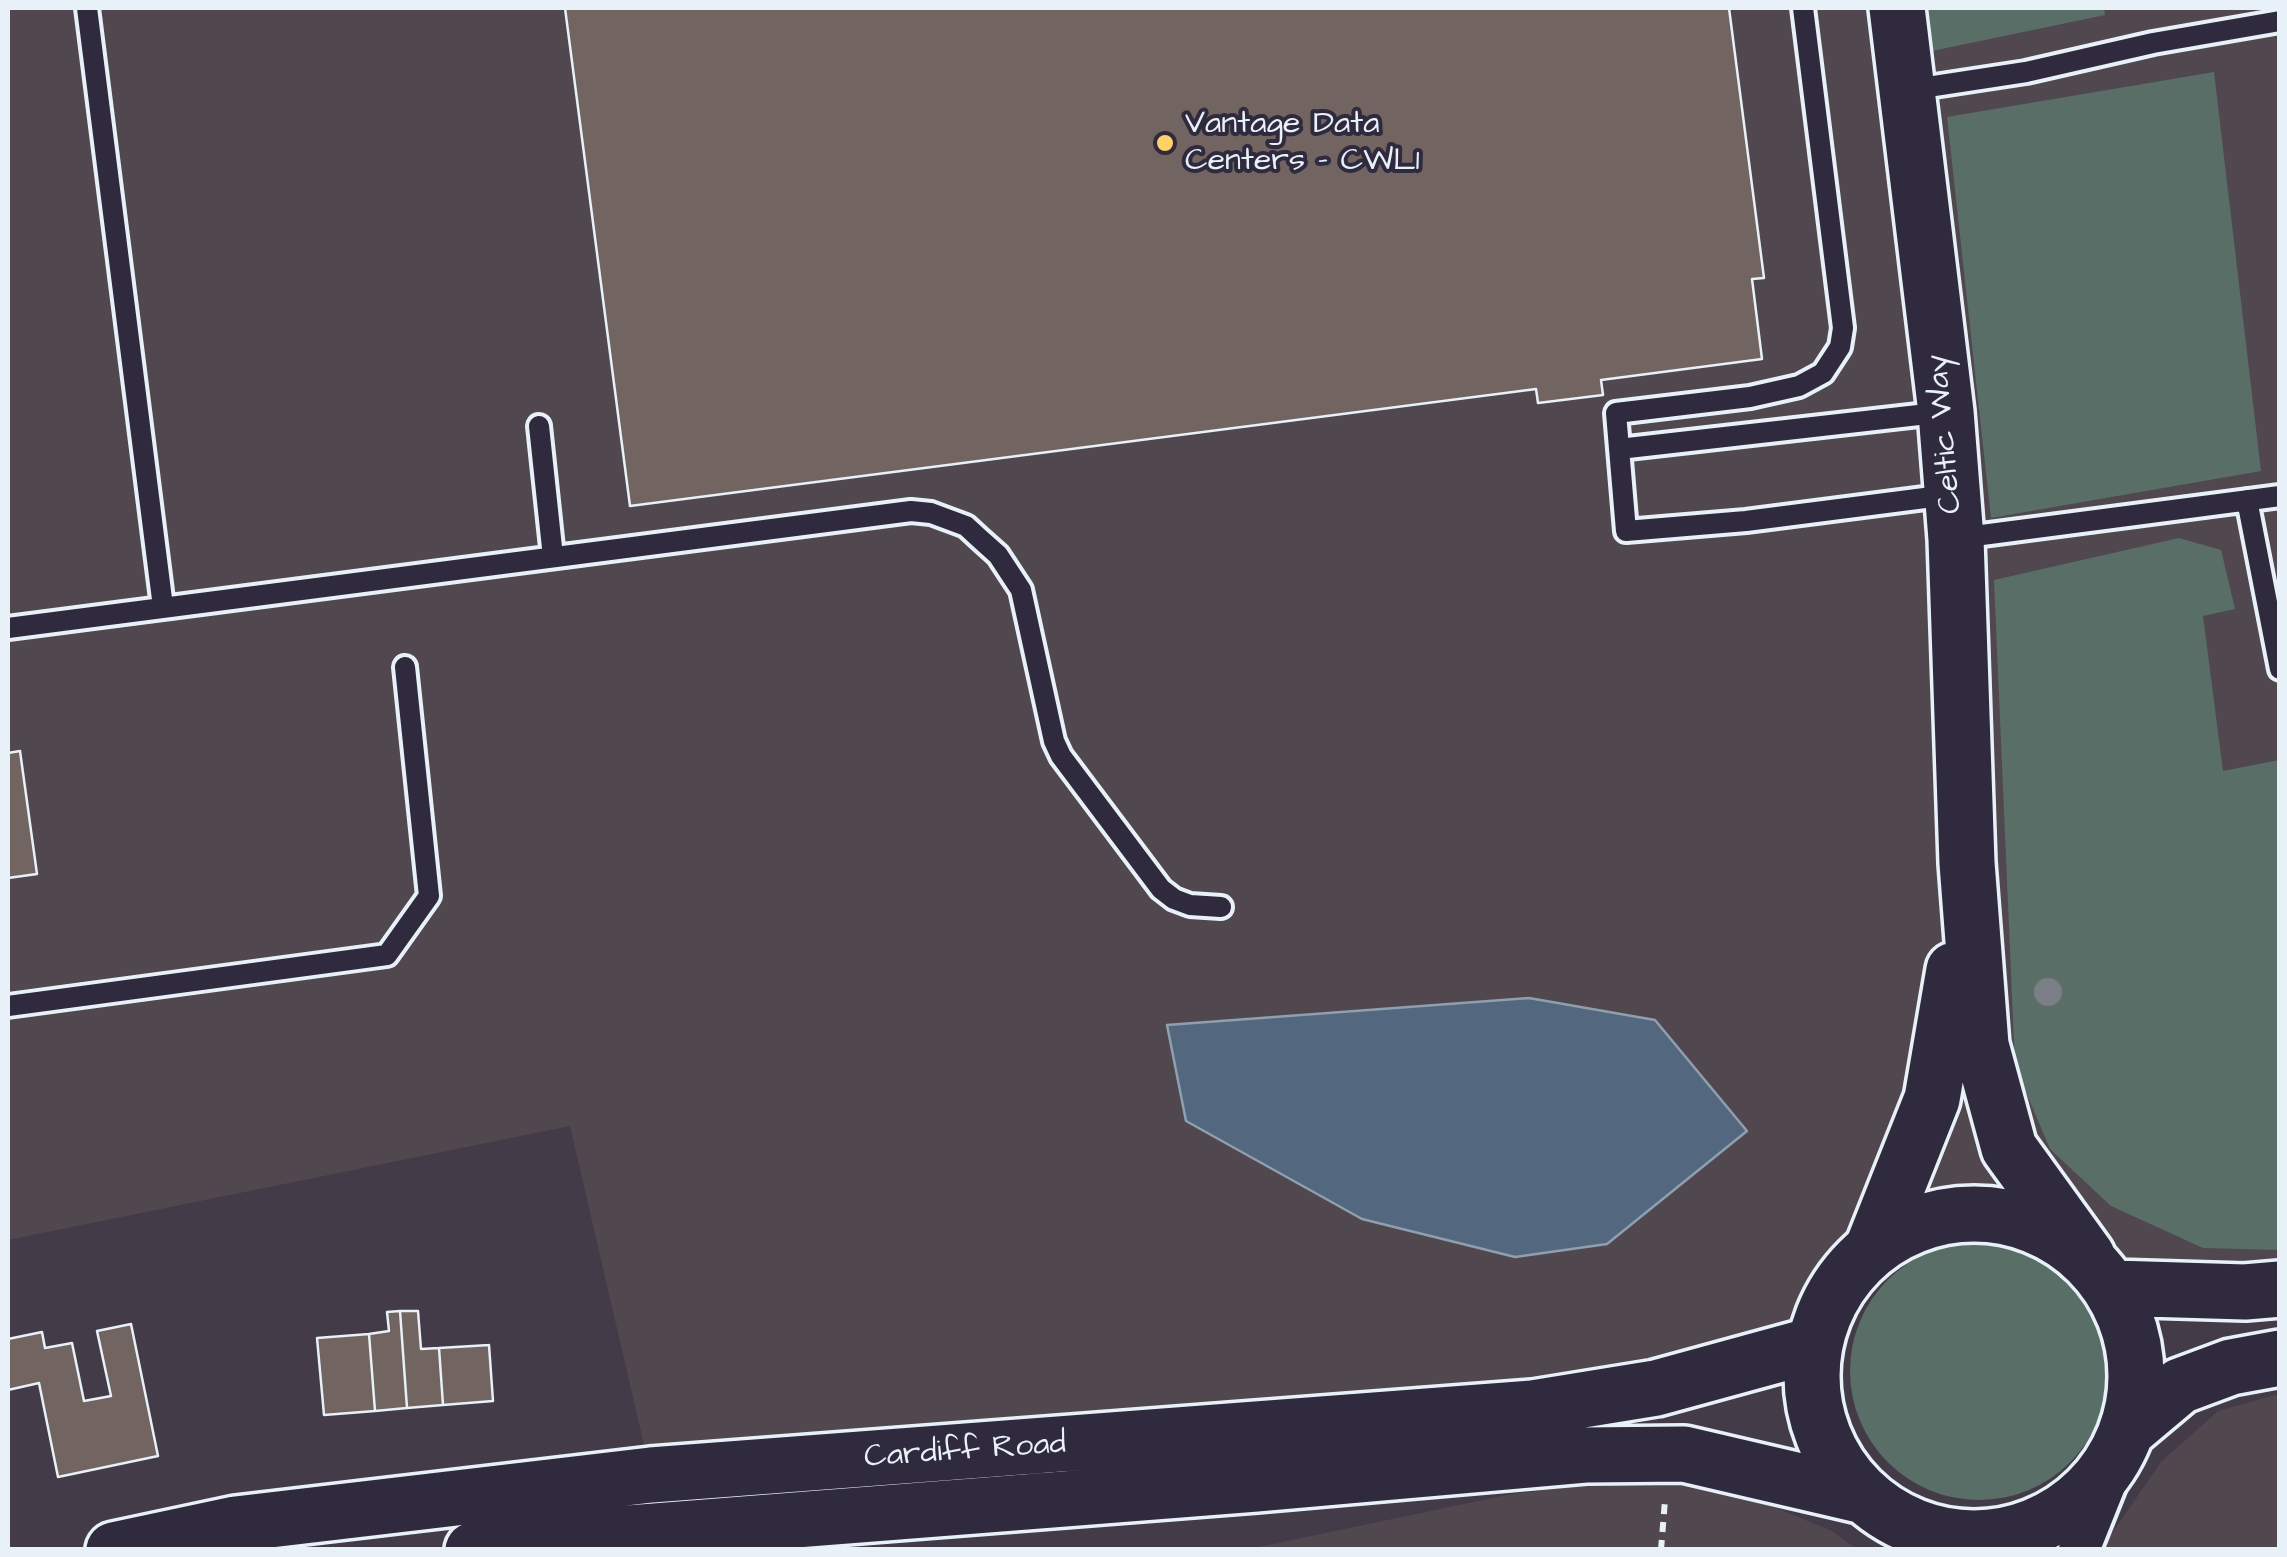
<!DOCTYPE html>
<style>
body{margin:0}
#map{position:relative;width:2287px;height:1557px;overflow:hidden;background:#433b48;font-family:"Architects Daughter",sans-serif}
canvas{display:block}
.frame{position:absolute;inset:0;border:10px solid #e8f1f8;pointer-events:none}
</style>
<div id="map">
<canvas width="2287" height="1557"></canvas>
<div class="frame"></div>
</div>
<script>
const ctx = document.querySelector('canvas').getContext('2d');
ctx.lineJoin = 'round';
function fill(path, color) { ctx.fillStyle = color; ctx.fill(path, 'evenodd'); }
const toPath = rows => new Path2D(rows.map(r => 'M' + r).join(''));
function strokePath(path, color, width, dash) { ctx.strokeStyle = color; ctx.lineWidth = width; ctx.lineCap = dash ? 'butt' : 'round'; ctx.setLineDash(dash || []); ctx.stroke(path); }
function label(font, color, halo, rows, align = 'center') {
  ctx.font = font + ' "Architects Daughter",sans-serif'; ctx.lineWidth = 8; ctx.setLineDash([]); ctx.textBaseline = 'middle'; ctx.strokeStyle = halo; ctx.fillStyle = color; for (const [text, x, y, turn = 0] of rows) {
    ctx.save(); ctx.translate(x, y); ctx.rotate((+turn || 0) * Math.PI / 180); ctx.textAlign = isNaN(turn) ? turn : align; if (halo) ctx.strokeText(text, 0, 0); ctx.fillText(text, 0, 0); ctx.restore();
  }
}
fill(toPath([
 [8,8,2279,8,2279,1289,2113,1288,2052,1231,2011,1216,1947,1213,1874,1245,1829,1298,1813,1345,1656,1388,651,1475,570,1126,8,1240],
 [2279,1394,2279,1549,2084,1550,2104,1545,2161,1462,2218,1411],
 [1603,1482,1685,1482,1755,1499,1832,1531,1857,1549,1244,1550,1507,1495]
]), '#51474f');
fill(toPath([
 [1926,8,2104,8,2105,15,1932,51],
 [2214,72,2261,471,1991,518,1947,117],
 [2179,538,2221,550,2235,609,2203,616,2223,771,2279,760,2279,1250,2203,1248,2111,1206,2050,1149,2015,1066,1994,580],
 '1850 1371a129 129 0 1 1 258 0a129 129 0 1 1-258 0Z'
]), '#5a6e68');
const water = toPath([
 [1529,998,1655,1020,1747,1131,1607,1244,1515,1257,1362,1219,1186,1121,1167,1025,1529,998]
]);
fill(water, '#53687e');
strokePath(water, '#8f9faf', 2.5);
const building = toPath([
 [565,8,1729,8,1764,278,1752,279,1762,359,1601,380,1603,395,1538,403,1536,389,630,506,565,8],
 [20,751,37,874,8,878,8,753,20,751],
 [400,1311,418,1311,421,1349,439,1348,443,1405,407,1408,400,1311],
 [400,1311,407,1408,375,1411,369,1334,389,1331,387,1312,400,1311],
 [131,1324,158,1456,58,1477,39,1383,8,1390,8,1339,42,1332,45,1348,72,1343,84,1401,111,1396,97,1331,131,1324],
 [369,1334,375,1411,324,1415,317,1338,369,1334],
 [489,1345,493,1401,443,1405,439,1348,489,1345]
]);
fill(building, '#726460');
strokePath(building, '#e8f1f8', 2.5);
const lane = toPath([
 [87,8,163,607],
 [1803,8,1843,328,1840,347,1823,373,1799,386,1750,397,1616,413,1626,531,1746,521,1948,495],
 [1908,90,2026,72,2153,43,2280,21],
 [539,426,553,557],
 [1619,449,1945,412],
 [2247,500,2280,669],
 [1959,538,2280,496],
 [8,628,911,511,931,513,966,526,979,538,998,555,1021,590,1054,741,1061,756,1161,889,1174,899,1190,905,1221,907],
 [8,1006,387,955,429,896,405,667]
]);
const street = toPath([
 [1911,1526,1927,1550],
 [2079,1550,2115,1460]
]);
const secondary = toPath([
 [1897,8,1946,412,1956,539,1967,863,1981,1045,2009,1148,2087,1256],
 [1874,1245,1932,1099,1954,970]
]);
const primary = toPath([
 '1812 1376a162 162 0 1 1 324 0a162 162 0 1 1-324 0Z',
 [2113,1288,2245,1292,2280,1289],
 [2130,1428,2180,1386,2231,1367,2280,1358],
 [114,1550,236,1524,651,1475,1533,1408,1656,1388,1813,1345],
 [473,1550,540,1540,1256,1484,1585,1455,1684,1454,1864,1496]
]);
strokePath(lane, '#e8f1f8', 28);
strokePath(street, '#e8f1f8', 48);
strokePath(secondary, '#e8f1f8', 62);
strokePath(primary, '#e8f1f8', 62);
strokePath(toPath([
 [1661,1550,1665,1500]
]), '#e8f1f8', 6, [10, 8]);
strokePath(lane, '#2f2a3d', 20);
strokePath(street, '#2f2a3d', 40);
strokePath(secondary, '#2f2a3d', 55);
strokePath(primary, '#2f2a3d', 55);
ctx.fillStyle = '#7b7f85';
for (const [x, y] of [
 [2048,992]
]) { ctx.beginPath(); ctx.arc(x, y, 14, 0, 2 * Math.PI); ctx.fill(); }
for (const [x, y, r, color] of [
 [1165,143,10,"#ffd166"]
]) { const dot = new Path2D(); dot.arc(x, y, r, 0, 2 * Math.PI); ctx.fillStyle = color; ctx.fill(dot); strokePath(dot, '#2f2a3d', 4); }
label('32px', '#e8f1f8', '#2f2a3d', [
 ["Vantage Data",1185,125],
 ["Centers - CWL1",1185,162]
], 'left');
label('32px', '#e8f1f8', '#2f2a3d', [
 ["Celtic Way",1946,434,-95],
 ["Cardiff Road",965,1452,-4]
]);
</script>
